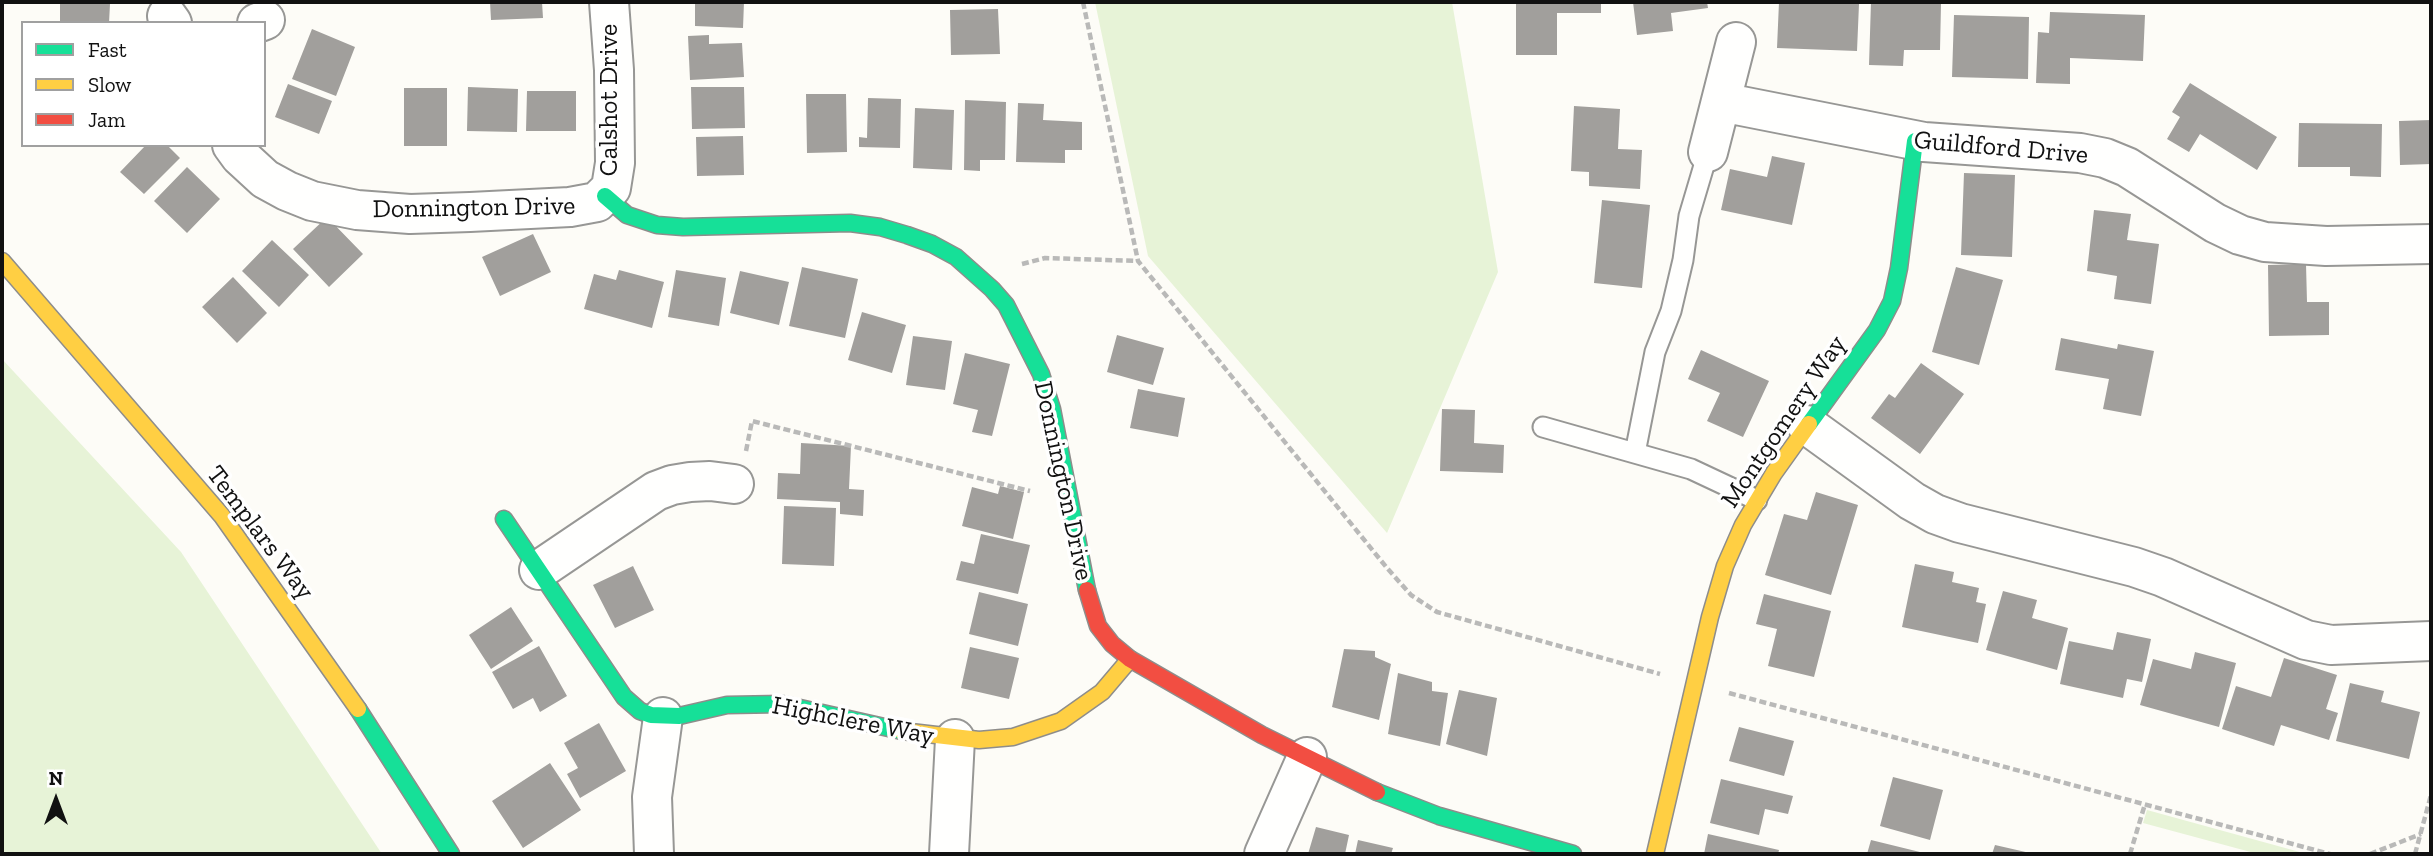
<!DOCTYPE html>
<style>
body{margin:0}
#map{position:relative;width:2433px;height:856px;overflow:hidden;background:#fdfcf7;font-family:"Zilla Slab",serif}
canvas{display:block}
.frame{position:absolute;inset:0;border:4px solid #111;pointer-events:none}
.legend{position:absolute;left:21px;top:21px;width:245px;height:126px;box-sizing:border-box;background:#fff;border:2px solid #a0a0a0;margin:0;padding:9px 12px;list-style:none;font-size:21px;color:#111}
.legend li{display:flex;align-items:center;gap:14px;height:35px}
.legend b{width:35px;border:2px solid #a0a0a0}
.north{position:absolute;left:21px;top:765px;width:70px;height:70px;-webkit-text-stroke:5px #fff;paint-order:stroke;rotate:0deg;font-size:19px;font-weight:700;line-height:28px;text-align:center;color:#111}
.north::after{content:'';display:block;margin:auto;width:24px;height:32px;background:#111;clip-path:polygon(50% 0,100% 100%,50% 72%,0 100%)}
</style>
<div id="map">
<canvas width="2433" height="856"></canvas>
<div class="frame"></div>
<ul class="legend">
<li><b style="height:9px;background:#16e098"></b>Fast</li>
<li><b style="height:9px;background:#ffcf43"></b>Slow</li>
<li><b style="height:9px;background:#f24e42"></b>Jam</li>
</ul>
<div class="north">N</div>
</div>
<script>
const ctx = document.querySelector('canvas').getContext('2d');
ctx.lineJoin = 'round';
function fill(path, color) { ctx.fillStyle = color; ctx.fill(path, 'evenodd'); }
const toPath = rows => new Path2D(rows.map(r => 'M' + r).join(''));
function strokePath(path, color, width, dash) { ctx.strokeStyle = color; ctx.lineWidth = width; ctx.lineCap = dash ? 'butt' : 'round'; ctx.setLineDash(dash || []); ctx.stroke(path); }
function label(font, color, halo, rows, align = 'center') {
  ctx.font = font + ' "Zilla Slab",serif'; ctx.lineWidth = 7; ctx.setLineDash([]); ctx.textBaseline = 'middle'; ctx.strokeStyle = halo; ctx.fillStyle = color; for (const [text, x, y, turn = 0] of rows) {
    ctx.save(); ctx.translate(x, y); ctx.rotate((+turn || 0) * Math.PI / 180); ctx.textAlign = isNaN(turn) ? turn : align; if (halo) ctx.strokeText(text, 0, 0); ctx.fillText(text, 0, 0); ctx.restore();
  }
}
fill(toPath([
 [1095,2,1452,2,1498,272,1387,533,1148,256],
 [2,359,181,552,382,854,2,854],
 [2147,810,2307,854,2258,854,2143,823]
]), '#e7f3d7');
fill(toPath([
 [490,2,542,2,543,18,491,20],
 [695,2,744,2,743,28,695,26],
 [1516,2,1601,2,1601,13,1557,13,1557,55,1516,55],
 [1633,2,1707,2,1708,8,1671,13,1673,31,1637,35],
 [1779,2,1859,4,1857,51,1777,48],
 [1871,2,1941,4,1940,50,1904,50,1903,66,1869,65],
 [60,3,110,4,109,23,60,23],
 [998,9,1000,54,951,55,950,10],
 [2050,12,2145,15,2143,61,2070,58,2070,84,2036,83,2038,32,2049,33],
 [1954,15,2029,17,2028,79,1952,77],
 [312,29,355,47,336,96,292,79],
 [709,35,709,44,742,43,744,77,690,80,688,36],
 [2190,83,2277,137,2257,170,2200,134,2189,152,2167,139,2180,117,2172,112],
 [288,84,332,101,319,134,275,117],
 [468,87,518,89,517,132,467,131],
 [691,87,744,87,745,128,692,129],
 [404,88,447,88,447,146,404,146],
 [527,91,576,91,576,131,526,131],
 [806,94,846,94,847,152,807,153],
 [868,98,901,99,900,148,859,147,859,137,867,138],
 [965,100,1006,102,1005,160,980,160,980,171,964,170],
 [1018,103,1044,104,1043,120,1082,122,1082,150,1065,150,1065,163,1016,162],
 [1574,106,1620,109,1618,149,1642,150,1640,189,1589,186,1589,172,1571,171],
 [915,108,954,110,952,170,913,168],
 [2431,120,2431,164,2400,165,2399,121],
 [2299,123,2382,124,2381,177,2350,176,2350,167,2298,167],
 [743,136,744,175,697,176,696,137],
 [146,145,167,145,180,158,144,194,120,172],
 [1772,156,1805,163,1792,225,1721,210,1730,169,1767,177],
 [187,167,220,199,187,233,154,201],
 [1964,173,2015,175,2012,257,1961,255],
 [1602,200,1650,205,1642,288,1594,283],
 [2094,210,2131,214,2127,240,2159,244,2151,304,2114,299,2117,276,2087,271],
 [327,217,363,254,329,287,293,249],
 [533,234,551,272,500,296,482,257],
 [272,240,309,275,279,307,242,271],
 [2306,264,2307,302,2329,302,2329,335,2269,336,2268,265],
 [802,267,858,279,845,338,789,326],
 [1956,267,2003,280,1979,365,1932,352],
 [619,270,664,282,652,328,584,309,594,274,616,280],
 [676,270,726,278,719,326,668,317],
 [740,271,789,282,779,325,730,313],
 [233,277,267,313,237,343,202,307],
 [862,312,906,325,892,373,848,360],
 [1117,335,1164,348,1153,385,1107,372],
 [913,336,952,341,945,390,906,385],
 [2061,338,2117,349,2118,344,2154,351,2141,416,2103,409,2109,379,2055,370],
 [1701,350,1769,381,1743,437,1707,421,1720,393,1688,379],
 [965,353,1010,364,992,436,972,432,978,410,953,404],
 [1921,363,1964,394,1920,454,1871,418,1889,394,1895,398],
 [1138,389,1185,398,1178,437,1130,428],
 [1442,409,1475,410,1474,443,1504,445,1503,473,1440,471],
 [801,443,851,446,849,489,864,490,863,516,840,514,840,502,777,499,778,473,800,474],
 [1000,486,1024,492,1013,539,962,526,972,487,998,494],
 [1816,492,1858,505,1831,595,1765,575,1784,514,1807,520],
 [784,506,836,508,834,566,782,564],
 [981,534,1030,545,1018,594,956,580,961,561,974,564],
 [1915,564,1954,572,1952,582,1979,588,1976,602,1986,604,1978,643,1902,627],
 [633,566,654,610,615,628,593,585],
 [2003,591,2037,600,2032,618,2068,628,2057,670,1986,650],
 [979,592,1028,604,1018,646,969,634],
 [1764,594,1831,611,1814,677,1768,666,1777,629,1756,624],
 [511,607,533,641,491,669,469,635],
 [2117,632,2151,639,2142,682,2127,679,2123,698,2060,684,2069,641,2113,650],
 [539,646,567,696,540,712,533,698,513,709,492,672],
 [970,647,1019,658,1009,699,961,688],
 [1344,649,1375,651,1375,657,1391,664,1379,720,1332,707],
 [2195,652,2236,663,2219,727,2140,705,2153,659,2191,669],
 [2284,658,2337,675,2326,709,2338,713,2329,740,2281,725,2274,746,2222,729,2236,686,2271,697],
 [1398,673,1432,682,1432,691,1448,693,1440,746,1388,734],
 [2350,683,2384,691,2381,702,2420,712,2409,759,2336,741],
 [1459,690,1497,698,1487,756,1446,744],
 [599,723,626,771,580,798,567,774,578,768,564,743],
 [1739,727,1794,741,1784,776,1729,761],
 [550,763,581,810,523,848,492,801],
 [1893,777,1943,790,1930,840,1880,826],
 [1721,779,1793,796,1788,814,1765,809,1759,835,1710,823],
 [1316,827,1349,835,1345,854,1308,854],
 [1708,834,1779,850,1778,854,1704,854],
 [1358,840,1393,848,1391,854,1355,854],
 [1871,840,1924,853,1924,854,1867,854],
 [1995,845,2030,853,2029,854,1992,854]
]), '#a19f9c');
const lane = toPath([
 [1543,427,1691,469,1757,500],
 [1635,453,1655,352,1671,311,1683,260,1689,216,1708,152]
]);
const street = toPath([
 [167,16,172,23],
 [257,23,265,20],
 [1721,102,1924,142,2080,153,2105,158,2127,167,2215,223,2240,235,2265,242,2326,246,2431,244],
 [232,145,240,156,265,179,287,191,312,201,357,210,410,214,470,212,570,207,597,202,611,188,615,163,614,70,609,2],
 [1708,152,1736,42],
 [1807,425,1912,501,1935,514,1960,523,2134,567,2163,577,2306,640,2331,645,2431,641],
 [539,570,656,491,672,485,690,482,710,481,734,484],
 [654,854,652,797,663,717],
 [949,854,955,739],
 [1264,854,1307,757]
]);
const fast = toPath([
 [605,196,627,215,657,225,683,227,850,223,880,227,907,235,932,244,956,257,992,289,1006,305,1041,374,1052,409,1087,590],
 [1809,424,1877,330,1892,301,1899,268,1915,141],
 [504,519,624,697,640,711,651,715,679,716,727,705,782,704,902,731],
 [358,709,451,854],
 [1377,792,1439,816,1573,854]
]);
const slow = toPath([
 [2,261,222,516,358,709],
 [902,731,979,740,1013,737,1061,721,1102,692,1130,659],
 [1655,854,1710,617,1725,566,1743,525,1774,473,1809,424]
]);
const jam = toPath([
 [1087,590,1098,626,1112,644,1130,659,1262,735,1377,792]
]);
strokePath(lane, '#979795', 23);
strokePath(street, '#979795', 42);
strokePath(fast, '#8e8d8b', 19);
strokePath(slow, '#8e8d8b', 19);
strokePath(jam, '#8e8d8b', 19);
strokePath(toPath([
 [1083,2,1138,261,1387,568,1411,595,1437,612,1660,674],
 [1022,264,1045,258,1138,261],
 [746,451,752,421,1030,491],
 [1729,693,2330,854],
 [2130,854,2145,804],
 [2370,854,2421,834],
 [2415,854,2431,795]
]), '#b9b9b8', 4.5, [7, 3.5]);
strokePath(lane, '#fffffe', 19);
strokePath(street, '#fffffe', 38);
strokePath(fast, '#16e098', 16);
strokePath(slow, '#ffcf43', 16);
strokePath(jam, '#f24e42', 16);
label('26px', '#111', '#fff', [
 ["Calshot Drive",610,100,-90],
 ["Guildford Drive",2001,148,5],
 ["Donnington Drive",474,208,-1],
 ["Montgomery Way",1784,422,-56],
 ["Donnington Drive",1063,481,78],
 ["Templars Way",260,533,53],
 ["Highclere Way",853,721,11]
]);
</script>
